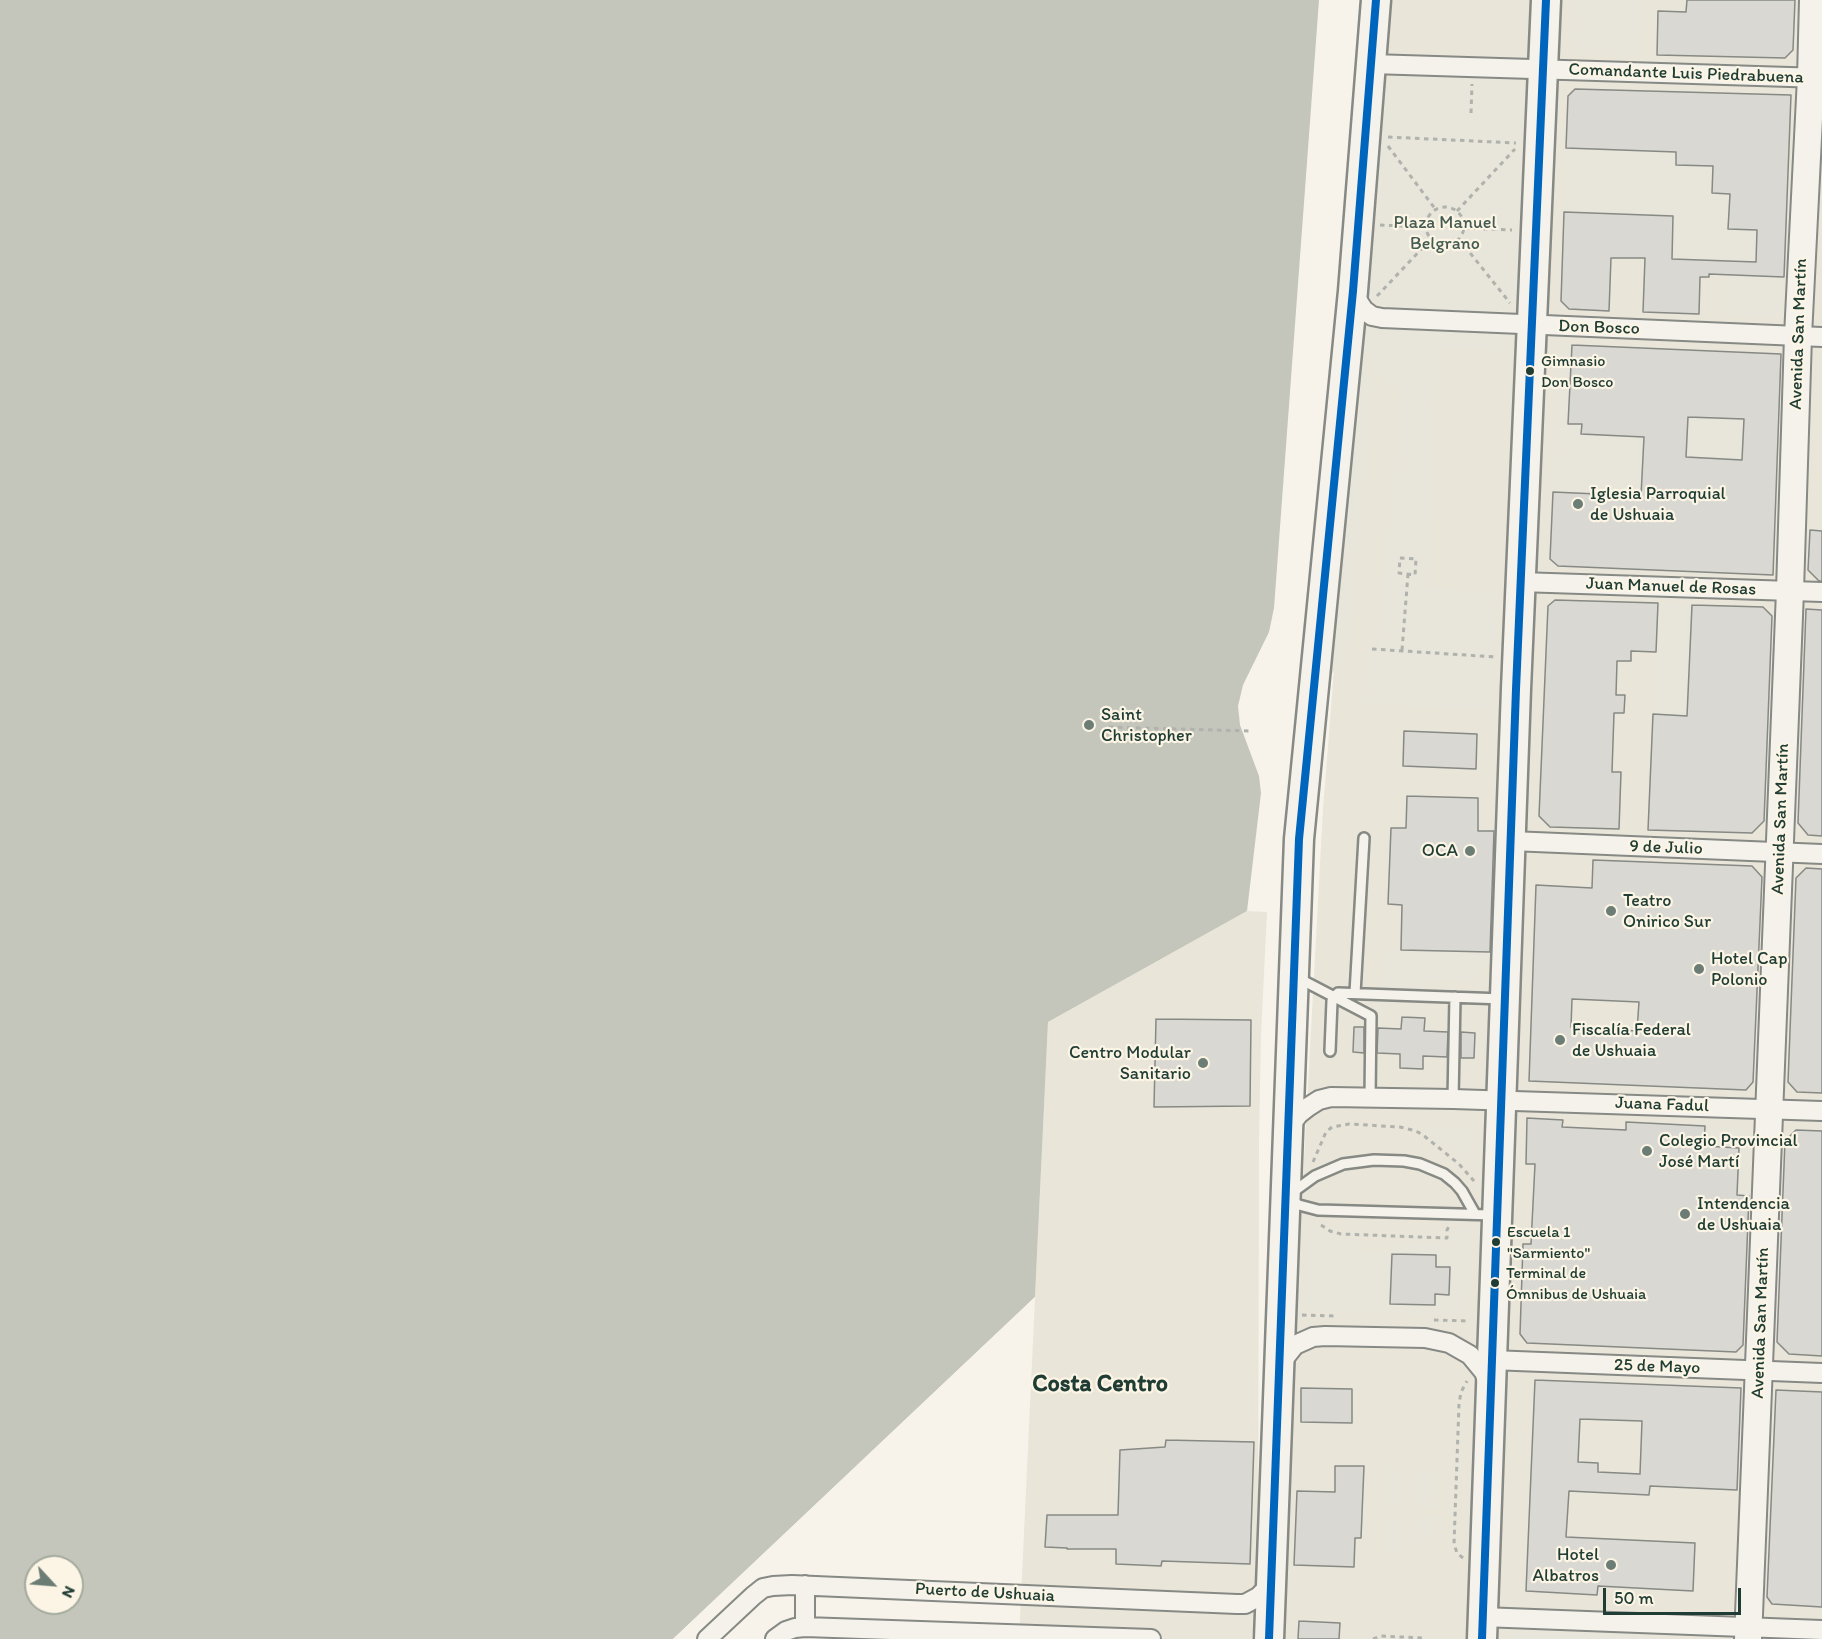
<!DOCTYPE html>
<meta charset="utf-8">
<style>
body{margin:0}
#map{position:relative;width:1822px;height:1639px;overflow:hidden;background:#f7f3ea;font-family:Itim,sans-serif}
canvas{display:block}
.north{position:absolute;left:24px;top:1555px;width:60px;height:60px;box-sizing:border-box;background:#fcf5e5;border:2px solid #a4ab9e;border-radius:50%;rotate:116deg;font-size:16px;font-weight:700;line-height:24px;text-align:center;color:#1f3d34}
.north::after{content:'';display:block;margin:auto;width:21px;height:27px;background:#6b7d74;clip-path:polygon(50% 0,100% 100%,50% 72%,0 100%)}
.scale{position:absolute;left:1603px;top:1588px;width:138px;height:27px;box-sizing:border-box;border:3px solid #1f3d34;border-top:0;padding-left:8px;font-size:18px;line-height:21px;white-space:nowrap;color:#1f3d34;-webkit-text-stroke:4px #fcf5e5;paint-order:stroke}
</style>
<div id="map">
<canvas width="1822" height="1639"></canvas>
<div class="north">N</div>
<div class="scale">50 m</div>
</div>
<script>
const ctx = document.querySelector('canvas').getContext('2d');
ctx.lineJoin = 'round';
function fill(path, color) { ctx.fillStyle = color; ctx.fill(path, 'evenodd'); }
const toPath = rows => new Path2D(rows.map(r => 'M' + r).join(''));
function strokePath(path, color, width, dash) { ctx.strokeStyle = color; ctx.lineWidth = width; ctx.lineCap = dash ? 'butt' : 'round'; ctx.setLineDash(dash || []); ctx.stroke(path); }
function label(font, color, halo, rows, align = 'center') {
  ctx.font = font + ' Itim,sans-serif'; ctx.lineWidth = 4.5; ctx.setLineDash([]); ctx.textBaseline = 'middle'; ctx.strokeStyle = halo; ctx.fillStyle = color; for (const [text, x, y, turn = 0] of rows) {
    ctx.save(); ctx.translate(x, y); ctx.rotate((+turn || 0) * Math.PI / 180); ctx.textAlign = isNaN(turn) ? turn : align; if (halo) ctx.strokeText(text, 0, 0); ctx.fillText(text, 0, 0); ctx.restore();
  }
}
fill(toPath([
 [1387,0,1822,0,1822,1639,1278,1639,1323,809],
 [1247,911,1267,912,1261,1035,1259,1139,1258,1597,1252,1639,1019,1639,1048,1022]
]), '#e9e5d9');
fill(toPath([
 [1572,0,1640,0,1638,55,1580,54,1570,42],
 [1411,73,1509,78,1517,79,1527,89,1528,95,1519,293,1514,305,1503,312,1392,308,1377,303,1367,292,1381,96,1384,88,1395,77],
 [1566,148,1676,152,1676,165,1713,166,1730,194,1728,229,1757,230,1756,262,1672,259,1673,216,1564,212],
 [1725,275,1784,277,1783,307,1774,317,1724,315],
 [1362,315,1511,332,1509,351,1439,348,1427,588,1498,592,1491,710,1362,704,1365,655,1377,656,1402,387,1389,385,1363,355,1360,350],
 [1566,345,1572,345,1569,424,1582,424,1581,434,1650,437,1643,456,1641,496,1553,492,1559,352],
 [1358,365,1370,378,1373,384,1347,653,1343,663,1326,679],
 [1688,417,1744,419,1742,460,1668,456,1669,438,1687,439],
 [1658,603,1692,605,1687,716,1653,714],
 [1385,949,1486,952,1486,964,1476,977,1469,980,1435,979,1426,984,1421,990,1384,989],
 [1705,1126,1744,1128,1751,1138,1749,1196,1702,1194],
 [1427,1127,1463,1128,1469,1130,1470,1133,1469,1160,1465,1162,1427,1132,1425,1129],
 [1305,1224,1315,1226,1336,1237,1359,1239,1358,1253,1396,1254,1397,1243,1449,1245,1450,1232,1452,1227,1471,1228,1468,1316,1302,1310],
 [1389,1462,1397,1471,1404,1476,1403,1498,1399,1505,1396,1506,1388,1506],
 [1428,1466,1437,1472,1436,1508,1420,1507,1416,1504,1411,1496,1412,1476],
 [1387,1514,1397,1515,1402,1519,1403,1524,1401,1554,1391,1557,1386,1557],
 [1423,1516,1436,1516,1435,1529,1410,1554,1411,1528,1417,1519],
 [1515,1629,1673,1635,1673,1639,1507,1639]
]), '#e8e5da');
fill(toPath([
 [0,0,1319,0,1274,608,1269,632,1243,685,1238,706,1240,725,1259,776,1261,793,1247,911,1048,1022,1035,1297,673,1639,0,1639],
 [36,1567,72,1567,72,1603,36,1603]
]), '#c4c6bb');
fill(toPath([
 [1035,1297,1035,1302,678,1639,673,1639]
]), '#f7f3ea');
const building = toPath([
 [1687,0,1795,0,1793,50,1785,58,1657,55,1658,11,1686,12,1687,0],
 [1575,89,1791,95,1784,277,1709,274,1709,277,1700,277,1699,314,1643,312,1645,258,1611,258,1609,311,1569,309,1561,301,1564,212,1673,216,1672,259,1756,262,1757,230,1728,229,1730,194,1712,193,1713,166,1676,165,1676,152,1566,148,1568,96,1575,89],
 [1572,345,1781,354,1773,575,1558,566,1550,559,1553,492,1641,496,1644,437,1581,434,1582,424,1568,424,1572,345],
 [1688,417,1744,419,1742,460,1686,457,1688,417],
 [1810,530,1822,531,1822,581,1819,581,1808,570,1810,530],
 [1555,600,1658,603,1656,652,1631,651,1631,661,1617,661,1616,695,1625,695,1624,713,1614,713,1612,772,1621,772,1619,829,1550,827,1539,816,1548,606,1555,600],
 [1692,605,1763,607,1772,616,1764,821,1752,833,1648,830,1653,714,1687,716,1692,605],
 [1806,609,1822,610,1822,836,1808,835,1798,823,1806,609],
 [1404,731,1477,734,1476,769,1403,766,1404,731],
 [1407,796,1478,798,1478,831,1494,831,1490,952,1401,950,1402,905,1388,904,1391,828,1406,828,1407,796],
 [1593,860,1752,866,1762,877,1753,1082,1746,1090,1529,1081,1536,885,1592,888,1593,860],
 [1572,999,1639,1002,1637,1031,1571,1027,1572,999],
 [1806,868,1822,869,1822,1093,1797,1092,1788,1082,1796,878,1806,868],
 [1402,1017,1425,1018,1424,1031,1448,1032,1447,1057,1423,1056,1423,1069,1400,1068,1400,1054,1377,1053,1378,1028,1401,1029,1402,1017],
 [1156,1019,1251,1020,1250,1106,1154,1107,1156,1019],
 [1354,1027,1364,1027,1364,1053,1353,1052,1354,1027],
 [1461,1032,1475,1033,1474,1058,1461,1058,1461,1032],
 [1527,1118,1563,1120,1562,1127,1626,1130,1626,1122,1705,1126,1704,1146,1739,1148,1737,1195,1749,1196,1743,1345,1736,1352,1527,1343,1520,1334,1523,1244,1531,1244,1535,1164,1526,1164,1527,1118],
 [1796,1130,1822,1131,1822,1356,1789,1354,1777,1342,1785,1141,1796,1130],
 [1392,1254,1436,1255,1436,1267,1450,1267,1449,1295,1435,1294,1435,1305,1390,1304,1392,1254],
 [1535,1380,1741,1388,1737,1490,1650,1486,1649,1495,1569,1491,1566,1537,1695,1543,1693,1591,1598,1586,1597,1595,1526,1591,1535,1380],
 [1580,1419,1642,1421,1640,1474,1598,1472,1598,1463,1578,1462,1580,1419],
 [1301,1388,1352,1389,1352,1423,1301,1422,1301,1388],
 [1776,1390,1822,1392,1822,1607,1772,1604,1767,1597,1776,1390],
 [1166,1440,1254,1442,1250,1564,1162,1561,1161,1566,1116,1564,1116,1549,1067,1549,1067,1548,1045,1547,1047,1515,1118,1515,1120,1450,1165,1447,1166,1440],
 [1335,1466,1364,1466,1361,1538,1355,1538,1354,1567,1294,1565,1297,1491,1335,1492,1335,1466],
 [1299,1621,1340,1623,1339,1639,1298,1639,1299,1621]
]);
fill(building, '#dad8d2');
strokePath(building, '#868984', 1.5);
const lane = toPath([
 [1298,978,1371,1016,1370,1097],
 [1355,993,1364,838],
 [1330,1051,1332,1001,1333,998,1338,993,1503,999],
 [1453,1099,1455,997],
 [1475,1214,1462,1191,1455,1183,1444,1174,1420,1164,1404,1161,1374,1160,1343,1164,1315,1176,1286,1197,1299,1205,1318,1210,1495,1215]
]);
const street = toPath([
 [1371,64,1822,78],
 [1353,291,1358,301,1364,310,1372,316,1382,318,1822,337],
 [1520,582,1822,592],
 [1511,841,1822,854],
 [1288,1128,1299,1114,1308,1107,1319,1100,1331,1097,1453,1099,1822,1111],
 [1491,1360,1822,1373],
 [1280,1364,1295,1345,1313,1337,1325,1336,1425,1338,1449,1343,1470,1355,1484,1372,1488,1383],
 [1482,1617,1822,1630],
 [805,1627,805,1585],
 [707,1639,753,1596,763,1588,773,1586,792,1585,1237,1604,1245,1604,1258,1597,1265,1590,1271,1581],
 [775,1639,786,1631,795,1628,805,1627,1151,1639]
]);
const secondary = toPath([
 [1748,1639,1790,591,1798,336,1811,78,1813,0]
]);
const primary = toPath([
 [1269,1639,1299,839,1353,291,1376,0],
 [1482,1639,1516,689,1546,0]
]);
strokePath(lane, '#868984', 14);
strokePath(street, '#868984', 22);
strokePath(secondary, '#868984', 30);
strokePath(primary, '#868984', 33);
strokePath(toPath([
 [1471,113,1472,84],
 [1388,137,1516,143],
 [1388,146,1436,210],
 '1426 226a19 19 0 1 1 38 0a19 19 0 1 1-38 0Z',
 [1457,211,1515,149],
 [1380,225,1426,227],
 [1465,228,1512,230],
 [1459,239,1510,303],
 [1377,296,1431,239],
 [1400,558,1416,559,1415,575,1399,573,1400,558],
 [1372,649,1496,657],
 [1402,650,1408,574],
 [1109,727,1250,731],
 [1313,1162,1326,1132,1332,1127,1349,1124,1400,1127,1416,1131,1423,1135,1459,1164,1474,1181],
 [1321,1225,1330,1231,1341,1234,1447,1238,1447,1230,1449,1226],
 [1302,1315,1335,1316],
 [1434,1320,1470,1321],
 [1463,1558,1457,1553,1454,1544,1459,1404,1461,1392,1467,1381],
 [1373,1639,1381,1636,1423,1638]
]), '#b0b2ad', 3, [4.5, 4.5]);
strokePath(lane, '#f5f2ec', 9);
strokePath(street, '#f5f2ec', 18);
strokePath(secondary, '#f5f2ec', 26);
strokePath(primary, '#f5f2ec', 28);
strokePath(toPath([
 [1269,1639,1299,839,1353,291,1376,0],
 [1482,1639,1516,689,1546,0]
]), '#0065bd', 8);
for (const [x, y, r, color] of [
 [1530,371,5,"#1f3d34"],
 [1578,504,6,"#6b7d74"],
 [1089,725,6,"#6b7d74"],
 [1470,851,6,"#6b7d74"],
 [1611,911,6,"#6b7d74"],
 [1699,969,6,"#6b7d74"],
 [1560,1040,6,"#6b7d74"],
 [1203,1063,6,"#6b7d74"],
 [1647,1151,6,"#6b7d74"],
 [1685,1214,6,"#6b7d74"],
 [1496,1242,5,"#1f3d34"],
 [1495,1283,5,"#1f3d34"],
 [1611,1565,6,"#6b7d74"]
]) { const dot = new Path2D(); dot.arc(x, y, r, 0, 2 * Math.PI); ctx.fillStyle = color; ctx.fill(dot); strokePath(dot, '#fcf5e5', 2); }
label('16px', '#1f3d34', '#fcf5e5', [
 ["Gimnasio",1541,362],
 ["Don Bosco",1541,383],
 ["Escuela 1",1507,1233],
 ["\"Sarmiento\"",1507,1254],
 ["Terminal de",1506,1274],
 ["Ómnibus de Ushuaia",1506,1295]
], 'left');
label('18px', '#1f3d34', '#fcf5e5', [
 ["Comandante Luis Piedrabuena",1686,74,2],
 ["Don Bosco",1599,328,2],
 ["Avenida San Martín",1799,334,-88],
 ["Juan Manuel de Rosas",1671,587,2],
 ["Avenida San Martín",1781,819,-88],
 ["9 de Julio",1666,848,2],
 ["Juana Fadul",1662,1105,2],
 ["Avenida San Martín",1761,1323,-88],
 ["25 de Mayo",1657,1367,2],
 ["Puerto de Ushuaia",985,1593,3]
]);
label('18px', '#455c52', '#fcf5e5', [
 ["Plaza Manuel",1445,223],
 ["Belgrano",1445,244]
]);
label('18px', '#1f3d34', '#fcf5e5', [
 ["Iglesia Parroquial",1590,494],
 ["de Ushuaia",1590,515],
 ["Saint",1101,715],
 ["Christopher",1101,736],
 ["OCA",1458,851,"right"],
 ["Teatro",1623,901],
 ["Onirico Sur",1623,922],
 ["Hotel Cap",1711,959],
 ["Polonio",1711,980],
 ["Fiscalía Federal",1572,1030],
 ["de Ushuaia",1572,1051],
 ["Centro Modular",1191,1053,"right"],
 ["Sanitario",1191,1074,"right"],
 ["Colegio Provincial",1659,1141],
 ["José Martí",1659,1162],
 ["Intendencia",1697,1204],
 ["de Ushuaia",1697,1225],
 ["Hotel",1599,1555,"right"],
 ["Albatros",1599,1576,"right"]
], 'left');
label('bold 24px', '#1f3d34', '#fcf5e5', [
 ["Costa Centro",1100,1385]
]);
</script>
